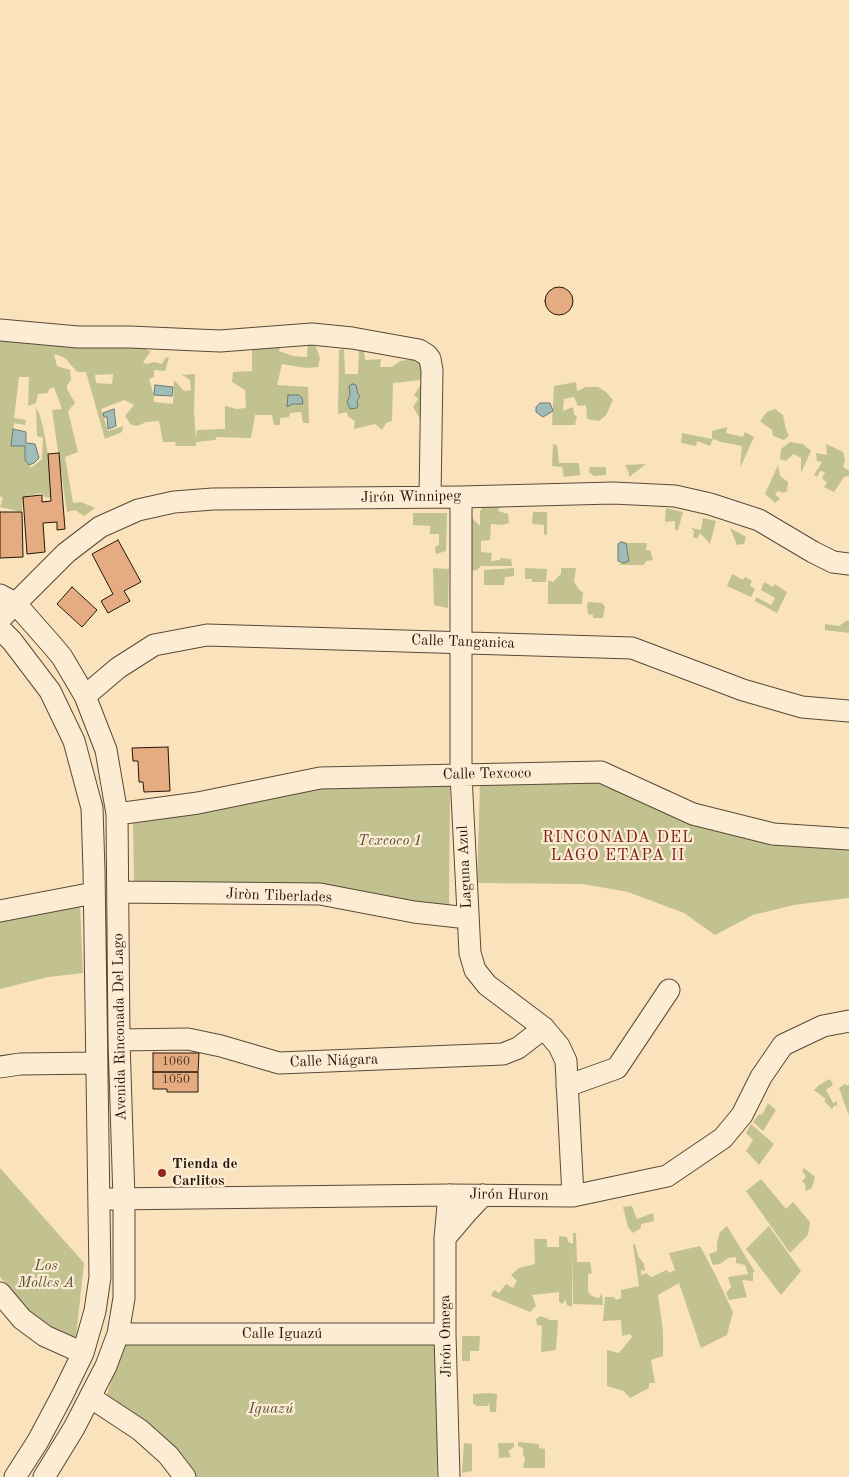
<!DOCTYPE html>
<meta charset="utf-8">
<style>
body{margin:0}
canvas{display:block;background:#fae2bd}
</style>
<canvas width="849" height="1477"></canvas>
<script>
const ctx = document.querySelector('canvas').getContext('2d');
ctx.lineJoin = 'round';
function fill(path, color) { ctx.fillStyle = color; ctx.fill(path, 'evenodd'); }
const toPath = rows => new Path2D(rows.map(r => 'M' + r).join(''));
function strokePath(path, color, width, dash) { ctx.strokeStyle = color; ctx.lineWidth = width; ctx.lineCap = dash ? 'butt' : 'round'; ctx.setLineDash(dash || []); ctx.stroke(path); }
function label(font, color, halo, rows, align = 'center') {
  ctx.font = font + ' "Old Standard TT",serif'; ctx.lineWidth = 4.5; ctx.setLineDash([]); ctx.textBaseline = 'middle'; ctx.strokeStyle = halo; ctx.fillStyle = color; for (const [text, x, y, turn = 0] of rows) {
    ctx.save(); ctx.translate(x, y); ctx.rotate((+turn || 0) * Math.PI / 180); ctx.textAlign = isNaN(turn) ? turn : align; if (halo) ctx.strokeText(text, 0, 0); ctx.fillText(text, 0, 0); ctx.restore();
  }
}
fill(toPath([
 [0,337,145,345,148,351,151,351,143,362,146,364,155,362,162,364,166,357,169,358,165,371,154,370,154,377,149,379,154,395,154,402,173,404,174,380,184,391,191,390,190,380,182,375,195,374,194,412,196,439,197,430,225,429,225,406,237,409,246,408,245,390,232,382,233,372,252,371,252,348,281,344,279,351,293,356,307,357,308,342,316,347,320,358,318,367,306,368,282,364,277,385,308,387,309,423,303,423,301,412,290,413,289,417,280,418,280,425,274,425,272,415,255,415,251,438,217,437,215,440,196,442,196,446,175,446,176,442,163,442,159,421,146,422,138,426,131,425,125,416,134,405,124,400,101,409,108,431,123,426,122,432,105,439,86,372,77,372,65,358,54,354,57,366,70,370,71,380,67,385,67,389,75,403,68,411,78,452,65,457,73,503,81,502,95,508,84,516,75,510,67,512,52,410,62,409,54,387,49,389,48,393,38,394,36,403,28,406,29,377,19,377,14,418,26,420,25,425,14,423,11,445,25,446,25,460,31,468,42,459,43,438,37,436,36,408,39,413,43,427,48,454,51,498,45,497,41,493,23,497,22,512,0,507,3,498,0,496],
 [113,374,112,384,96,383,95,375],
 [344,349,345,374,358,374,359,350,364,350,365,360,381,359,380,367,392,367,400,361,422,358,425,427,413,407,418,399,414,395,420,386,421,380,393,383,392,421,386,423,382,430,375,424,354,429,355,421,349,417,346,412,338,414,339,350],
 [576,382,577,391,586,387,598,387,606,392,613,400,606,415,599,421,587,419,586,405,578,406,574,397,564,399,563,411,573,407,574,415,577,416,575,425,552,425,554,386],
 [775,409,783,415,786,430,789,436,784,440,773,436,772,430,760,421,767,412],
 [727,427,726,433,743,437,745,432,754,437,740,468,742,446,721,442,713,439,710,446,697,441,696,446,681,443,682,433,712,439,712,431],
 [790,442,803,444,811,451,801,473,801,458,793,454,786,461,780,459,781,449],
 [553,444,557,445,559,463,579,463,580,475,564,477,562,467,552,466],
 [826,444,843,452,845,460,843,467,849,471,849,476,844,477,834,492,824,487,827,483,822,478,825,472,820,471,817,477,814,475,822,462,817,461,816,453,827,455],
 [646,464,629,477,629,473,625,465],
 [778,465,780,476,788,482,787,491,783,493,778,491,775,494,780,499,775,503,765,494],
 [590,467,606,467,606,475,594,476,589,472],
 [488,501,502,501,498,511,508,514,509,523,502,525,491,524,490,540,481,541,481,552,492,553,491,561,500,560,501,558,511,559,512,566,481,566,477,570,471,571,469,515,480,526,480,511],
 [666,508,683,512,678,530,675,530,675,521,665,522],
 [533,512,547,512,547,534,544,535,544,525,532,524],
 [413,513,447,513,446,551,436,554,435,547,439,545,439,534,430,534,430,526,413,525],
 [703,518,716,521,710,544,700,533,697,539,693,537,694,531,691,528,701,530],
 [730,528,746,537,744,544,737,545],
 [626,543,647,543,646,550,650,550,653,560,646,561,644,565,618,565,629,560],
 [433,568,449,569,448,608,434,605],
 [514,568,514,576,505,577,504,585,484,585,484,570],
 [525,568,547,569,546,582,532,582,532,579,525,579],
 [561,568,576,568,574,582,580,591,583,592,582,604,548,604,548,580,553,582,561,574],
 [732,574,743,580,745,577,752,581,750,586,755,589,751,597,727,586],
 [764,582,773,587,775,584,787,592,777,613,755,601,756,597,771,605,775,598,761,590],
 [588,602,602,603,605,607,603,618,593,618,593,615,588,614,587,605],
 [846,621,849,621,849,633,825,630,825,624,839,626],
 [480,783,605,783,676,819,739,835,849,845,849,898,794,905,753,915,715,935,684,913,628,892,583,884,477,883],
 [450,784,449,910,134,887,133,817,292,788],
 [80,905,83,973,48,977,0,989,0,920],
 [830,1079,833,1085,826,1090,833,1103,837,1101,837,1107,835,1105,832,1109,824,1101,826,1099,814,1090,819,1085],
 [845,1084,848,1086,849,1084,849,1116,839,1088],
 [768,1103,776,1110,763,1131,753,1122,759,1114,762,1115],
 [751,1124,774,1144,759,1165,746,1151,753,1140,746,1133],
 [0,1168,84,1263,76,1337,55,1329,30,1312,0,1277],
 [804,1168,815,1177,812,1188,806,1191,805,1184,802,1181,806,1177,802,1170],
 [761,1179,786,1209,793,1202,810,1222,808,1235,790,1253,746,1191],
 [632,1206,637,1219,653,1213,654,1221,641,1224,641,1228,633,1233,628,1227,623,1207],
 [727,1226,755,1272,753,1272,753,1281,742,1280,747,1297,729,1300,726,1293,731,1287,728,1277,748,1274,745,1265,736,1263,736,1257,728,1258,720,1264,713,1265,709,1254,717,1251,717,1243,720,1232],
 [769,1226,801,1271,781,1295,746,1249],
 [573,1233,576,1233,577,1262,590,1262,592,1273,588,1274,588,1292,592,1296,599,1298,602,1293,603,1305,573,1304,572,1245,572,1307,567,1305,565,1299,563,1304,559,1302,559,1292,532,1295,536,1306,530,1312,491,1296,494,1290,499,1293,506,1284,513,1288,517,1281,511,1275,519,1268,535,1264,534,1239,547,1239,547,1247,559,1247,559,1236,567,1237,568,1242,573,1244],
 [635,1244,638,1256,644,1264,645,1271,641,1270,641,1275,646,1273,651,1277,667,1270,669,1273,675,1270,669,1253,700,1246,715,1274,733,1312,727,1335,701,1348,679,1283,658,1295,663,1331,663,1356,651,1360,655,1383,649,1383,649,1388,630,1398,624,1391,607,1386,607,1350,619,1353,632,1337,630,1334,622,1336,621,1320,603,1321,605,1297,614,1297,616,1300,621,1298,621,1290,639,1286,633,1245],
 [541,1316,550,1320,558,1320,556,1350,541,1352,542,1326,537,1325,536,1319],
 [462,1336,480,1336,479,1351,470,1351,470,1361,462,1361],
 [123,1342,437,1342,437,1477,197,1477,195,1473,106,1398],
 [489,1393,497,1394,496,1412,490,1412,489,1402,488,1406,476,1406,475,1404,473,1404,473,1394],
 [518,1442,539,1444,539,1448,545,1449,545,1468,523,1468,525,1458,523,1455,523,1448,518,1446],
 [464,1443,472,1444,472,1471,462,1473],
 [498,1443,514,1443,514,1447,508,1451,511,1457,499,1458]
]), '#c1c28f');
const water = toPath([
 [353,384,356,385,358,394,360,396,357,401,358,405,357,408,350,409,347,402,350,395,349,386,353,384],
 [155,385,173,387,172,396,154,395,155,385],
 [288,395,299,395,302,398,303,404,292,404,287,407,288,395],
 [540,403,550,403,553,411,543,417,536,412,536,407,540,403],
 [114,409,116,426,108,429,107,417,104,417,103,413,114,409],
 [13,429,26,432,26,443,35,444,39,458,34,463,29,465,25,460,25,446,11,446,13,429],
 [621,542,626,543,629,561,623,563,618,561,618,544,621,542]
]);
fill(water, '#9fbcb8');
strokePath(water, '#6d7a72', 1);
const building = toPath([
 '545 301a14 14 0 1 1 28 0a14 14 0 1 1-28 0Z',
 [59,453,65,529,57,530,57,522,43,523,45,552,27,554,23,497,42,495,42,502,51,501,48,454,59,453],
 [0,512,22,512,23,557,0,558,0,512],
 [118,540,141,582,124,591,130,601,108,613,101,601,113,594,92,554,118,540],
 [72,587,97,610,82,627,57,604,72,587],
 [168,747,170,791,144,792,143,782,139,782,138,761,133,761,132,748,168,747],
 [153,1053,199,1053,198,1072,153,1072,153,1053],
 [153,1072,198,1072,198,1092,167,1092,167,1089,153,1089,153,1072]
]);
fill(building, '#e6ac81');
strokePath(building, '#23160a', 1);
const minor = toPath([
 [0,330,78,337,130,337,220,341,312,334,352,338,419,350,427,355,430,359,432,370,430,497],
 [461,497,461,775,470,953,475,970,487,985,544,1028,559,1046,566,1061,573,1196],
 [0,595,15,603,52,645,62,657,85,696,106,750,117,814,119,1040,124,1200,124,1298,118,1334,106,1366,74,1428,44,1477],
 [0,619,66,553,100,527,138,510,174,502,213,499,461,497,613,493,675,496,710,504,759,520,813,552,833,562,849,564],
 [0,629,12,641,50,691,74,741,92,808,94,870,100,1277,95,1311,83,1353,63,1394,38,1441,15,1477],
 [85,696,118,668,154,645,207,635,632,648,743,690,802,707,849,711],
 [117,814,198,803,320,778,601,772,693,814,773,834,849,839],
 [118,892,320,894,414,912,468,918],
 [0,911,94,893],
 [119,1040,188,1039,221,1046,279,1063,503,1054,518,1048,544,1028],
 [0,1067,20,1064,97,1063],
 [567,1086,617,1068,669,990],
 [109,1199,449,1195,573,1196,667,1176,723,1138,742,1115,761,1077,783,1045,823,1026,849,1021],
 [445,1238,467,1212,483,1195],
 [0,1293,22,1319,45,1336,83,1353],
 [118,1334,445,1334],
 [90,1397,140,1430,168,1455,185,1477],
 [449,1477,445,1334,445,1238,449,1195]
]);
strokePath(minor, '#594937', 23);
strokePath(minor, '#fcecd4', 21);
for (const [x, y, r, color] of [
 [162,1173,5,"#8f2418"]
]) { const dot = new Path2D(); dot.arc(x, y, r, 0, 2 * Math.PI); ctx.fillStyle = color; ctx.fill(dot); strokePath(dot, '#fcecd4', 2); }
label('12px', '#543c28', null, [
 ["1060",176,1062],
 ["1050",176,1080]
]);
label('15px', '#23160a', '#fcecd4', [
 ["Jirón Winnipeg",411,497,-1],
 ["Calle Tanganica",463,642,2],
 ["Calle Texcoco",487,774,-1],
 ["Laguna Azul",465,867,-93],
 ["Jiròn Tiberlades",279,896,2],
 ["Avenida Rinconada Del Lago",120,1027,-91],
 ["Calle Niágara",334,1061,-2],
 ["Jirón Huron",509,1195,1],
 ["Calle Iguazú",282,1334],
 ["Jirón Omega",446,1336,-91]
]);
label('italic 15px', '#5a5239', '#fcecd4', [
 ["Texcoco 1",390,841],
 ["Los",46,1266],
 ["Molles A",46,1283],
 ["Iguazú",271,1409]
]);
label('bold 15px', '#23160a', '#fcecd4', [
 ["Tienda de",172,1164],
 ["Carlitos",172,1181]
], 'left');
ctx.letterSpacing = '1px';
label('16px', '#7a1f14', '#fcecd4', [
 ["RINCONADA DEL",618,838],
 ["LAGO ETAPA II",618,856]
]);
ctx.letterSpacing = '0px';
</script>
